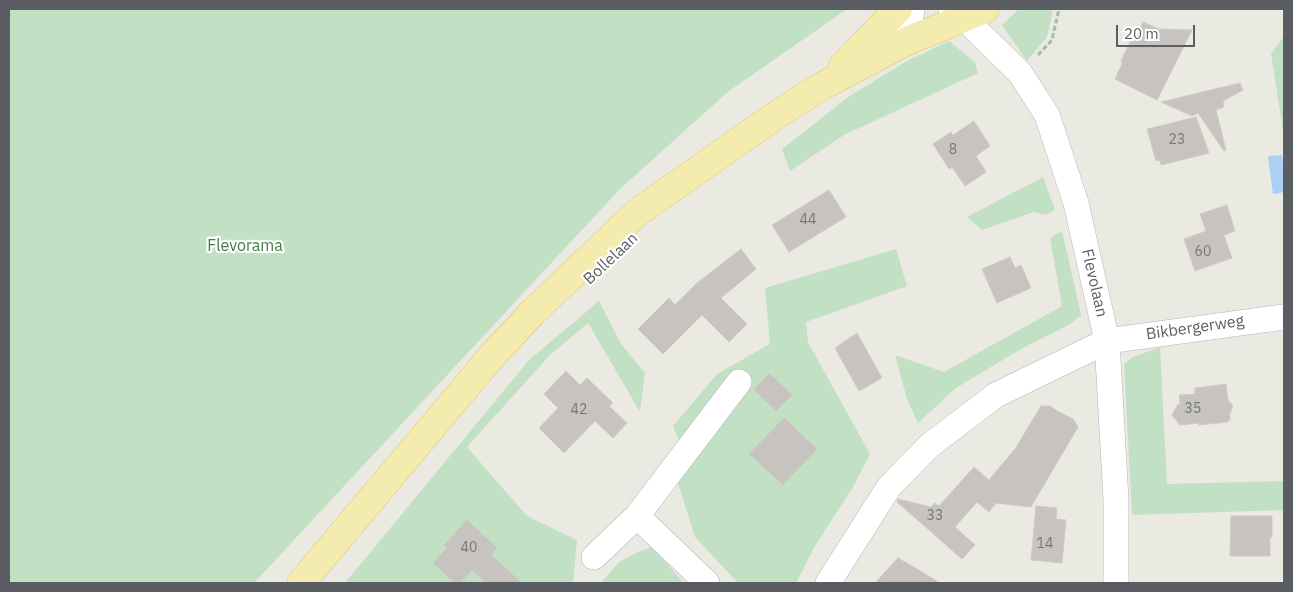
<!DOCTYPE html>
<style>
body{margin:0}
#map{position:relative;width:1293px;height:592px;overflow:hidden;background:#ebeae2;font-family:"IBM Plex Sans",sans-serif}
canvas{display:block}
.frame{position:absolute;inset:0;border:10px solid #5a5d61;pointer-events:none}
.scale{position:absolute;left:1116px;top:25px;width:79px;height:22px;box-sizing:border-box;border:2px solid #5a5d61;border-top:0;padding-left:6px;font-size:15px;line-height:18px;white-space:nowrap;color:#5a5d61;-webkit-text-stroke:4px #fff;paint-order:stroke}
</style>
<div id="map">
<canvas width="1293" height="592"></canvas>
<div class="frame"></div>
<div class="scale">20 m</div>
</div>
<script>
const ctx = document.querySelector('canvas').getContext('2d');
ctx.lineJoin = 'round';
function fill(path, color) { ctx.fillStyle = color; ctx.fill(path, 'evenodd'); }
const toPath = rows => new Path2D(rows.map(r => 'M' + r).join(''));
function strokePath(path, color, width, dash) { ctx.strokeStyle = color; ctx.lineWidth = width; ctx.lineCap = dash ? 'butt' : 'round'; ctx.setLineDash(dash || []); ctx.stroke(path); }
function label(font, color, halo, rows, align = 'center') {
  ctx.font = font + ' "IBM Plex Sans",sans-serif'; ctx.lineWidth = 4.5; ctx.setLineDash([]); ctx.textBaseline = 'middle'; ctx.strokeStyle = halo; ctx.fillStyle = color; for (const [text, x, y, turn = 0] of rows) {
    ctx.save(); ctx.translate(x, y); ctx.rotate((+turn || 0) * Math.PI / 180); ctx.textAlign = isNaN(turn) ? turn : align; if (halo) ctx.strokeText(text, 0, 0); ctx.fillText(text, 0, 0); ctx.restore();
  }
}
fill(toPath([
 [9,9,847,9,729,91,620,189,254,583,9,583],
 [1019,9,1053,9,1047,37,1027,61,1002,25],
 [1284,36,1284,136,1271,54],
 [949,41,975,62,978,73,844,135,790,171,782,149,851,95,909,60],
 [1043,177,1055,210,1046,215,1034,212,982,230,967,217],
 [1062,231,1075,287,1081,316,1065,327,1021,349,956,388,918,423,907,399,895,355,944,372,1062,306,1050,238],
 [896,249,907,286,806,322,808,342,870,454,853,487,815,546,796,583,738,583,695,537,676,477,682,447,673,426,717,374,770,344,765,288],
 [599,301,621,344,645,373,640,412,588,323,550,355,467,447,527,516,577,540,573,583,345,583,529,360],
 [1160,347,1167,484,1284,481,1284,510,1132,515,1124,364,1131,358],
 [652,547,684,583,601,583,619,562,636,553]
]), '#c2e0c3');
fill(toPath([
 [1282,155,1284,174,1284,192,1273,194,1268,156]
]), '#aad0f3');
const building = toPath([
 [1143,22,1159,29,1192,30,1157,100,1115,79,1122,64,1121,61,1132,38,1136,38,1143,22],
 [1240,83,1243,90,1223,101,1224,107,1216,110,1226,150,1224,151,1198,113,1192,116,1161,102,1240,83],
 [1196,117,1209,153,1161,165,1160,160,1156,161,1147,129,1196,117],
 [974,121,990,146,976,156,986,172,965,186,952,167,949,169,933,144,951,132,953,135,974,121],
 [829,190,846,217,789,252,772,225,829,190],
 [1227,205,1235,231,1224,235,1232,258,1195,271,1184,239,1206,231,1200,214,1227,205],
 [741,249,756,269,721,298,747,324,729,342,702,315,663,354,638,329,669,298,675,305,697,283,741,249],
 [1010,257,1015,268,1021,265,1031,288,997,303,982,269,1010,257],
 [857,333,882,378,859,391,835,348,857,333],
 [566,371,580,385,587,378,613,403,609,406,627,423,613,438,595,421,564,453,539,428,558,408,544,394,566,371],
 [769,373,792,395,776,411,754,390,769,373],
 [1226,384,1228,400,1233,406,1230,413,1230,420,1228,420,1228,422,1199,425,1199,423,1180,425,1172,415,1178,404,1180,404,1179,395,1195,394,1195,388,1226,384],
 [1041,406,1050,406,1057,411,1073,419,1078,427,1031,507,996,503,989,512,977,502,955,527,975,545,962,559,897,502,898,499,931,507,935,503,939,506,974,467,989,480,1015,449,1041,406],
 [784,418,817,449,783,485,749,454,784,418],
 [1036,506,1057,508,1056,519,1066,520,1062,563,1031,560,1036,506],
 [1231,516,1272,516,1272,537,1270,537,1270,556,1230,556,1231,516],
 [467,520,497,548,491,555,522,583,486,583,472,570,460,583,455,583,433,563,447,548,444,545,467,520],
 [898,558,917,569,940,583,875,583,898,558]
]);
fill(building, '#c7c4bf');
strokePath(building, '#cfcbc1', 1);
const minor = toPath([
 [951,9,966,17,975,29,1020,73,1047,115,1076,203,1107,341,1116,500,1116,583],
 [907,41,912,9],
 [637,516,707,583],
 [594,557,637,516,739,382],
 [828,583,889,487,929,446,996,395,1107,341,1284,317]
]);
const major = toPath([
 [843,66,898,9],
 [301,583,491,357,533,312,638,212,782,111,824,85,907,41,985,9]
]);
strokePath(minor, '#b3b4b8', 26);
strokePath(major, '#dec368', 29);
strokePath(toPath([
 [1038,55,1052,40,1059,9]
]), '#9cc0a8', 3, [5, 2.5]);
strokePath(minor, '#fff', 25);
strokePath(major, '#f4ecaf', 28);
label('14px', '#757778', null, [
 ["23",1177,140],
 ["8",953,150],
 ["44",808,220],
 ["60",1203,252],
 ["35",1193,409],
 ["42",579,410],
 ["33",935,516],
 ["14",1045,544],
 ["40",469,548]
]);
label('16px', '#3f7c45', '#fff', [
 ["Flevorama",245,246]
]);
label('16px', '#5a5d61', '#fff', [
 ["Bollelaan",611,259,-43],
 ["Flevolaan",1094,283,77],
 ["Bikbergerweg",1195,328,-8]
]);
</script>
